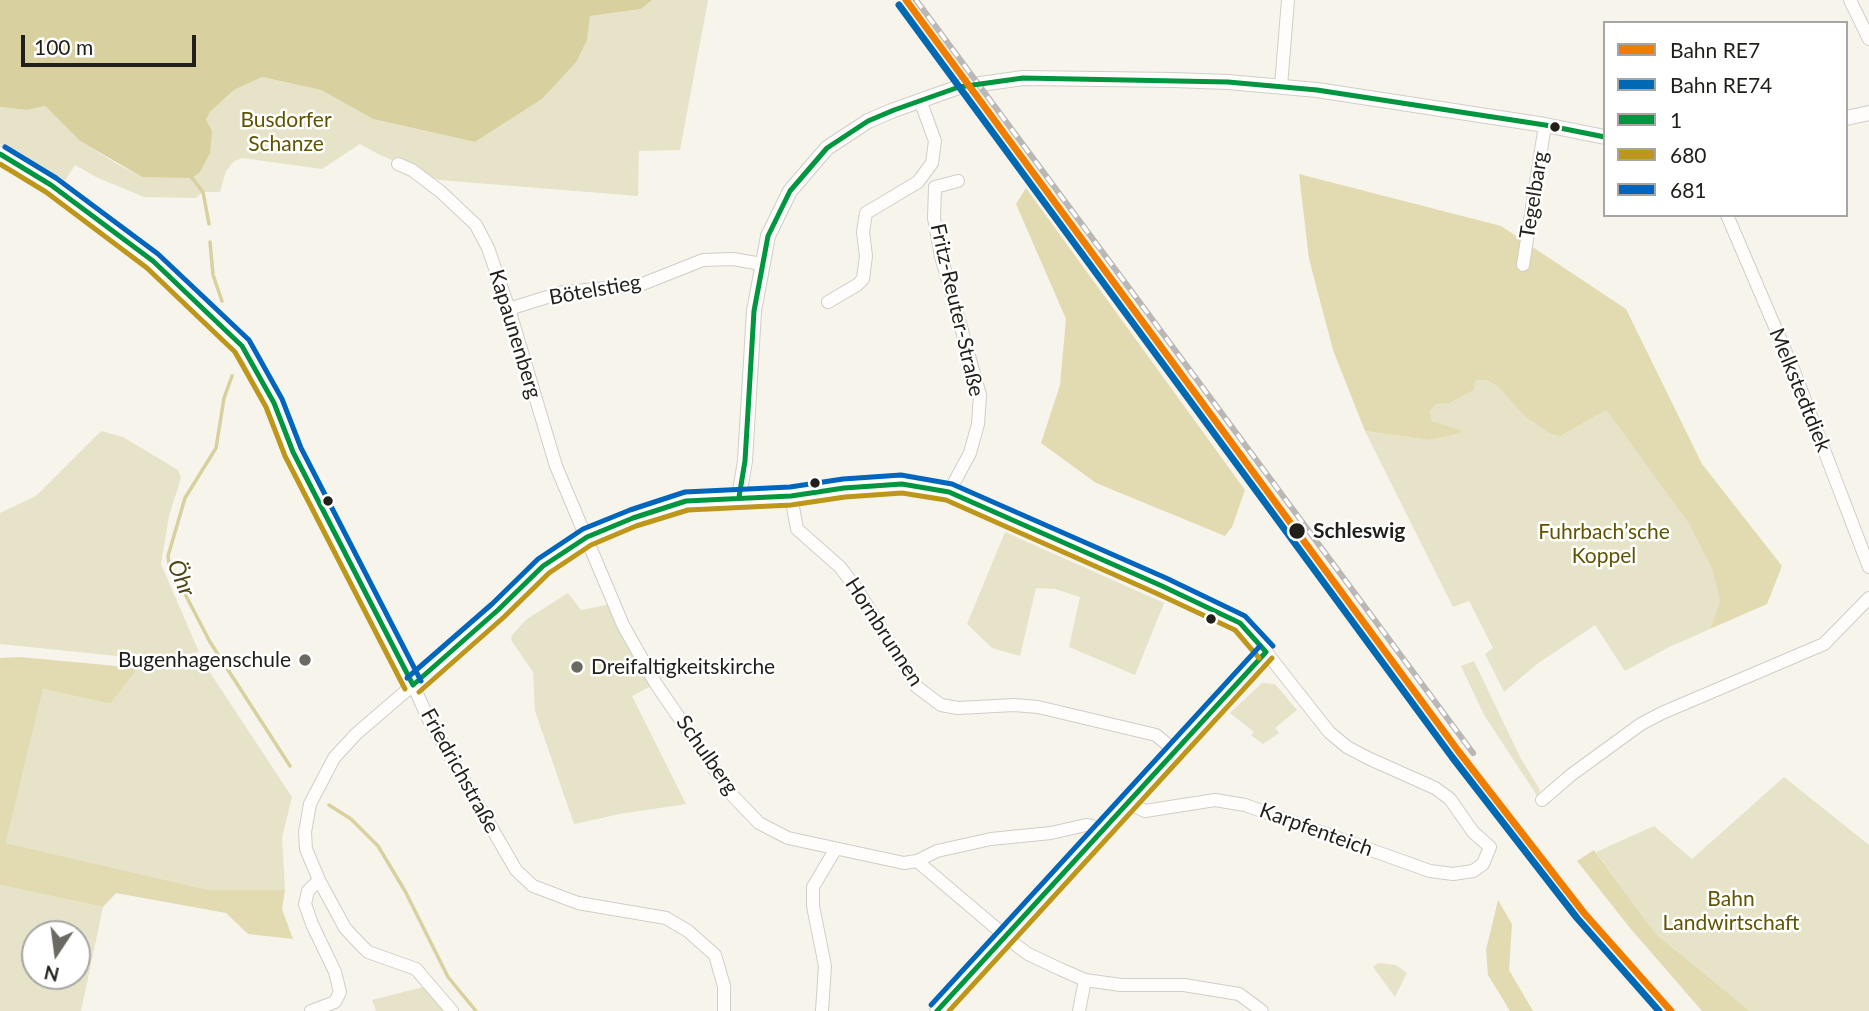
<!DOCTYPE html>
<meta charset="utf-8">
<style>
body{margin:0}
#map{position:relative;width:1869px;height:1011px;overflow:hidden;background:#f6f4eb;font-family:Lato,sans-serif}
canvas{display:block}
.legend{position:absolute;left:1603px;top:21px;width:245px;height:196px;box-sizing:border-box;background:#fff;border:2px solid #a6a5a3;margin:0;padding:9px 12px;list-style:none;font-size:21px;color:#201f19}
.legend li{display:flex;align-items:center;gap:14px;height:35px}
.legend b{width:35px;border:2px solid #a6a5a3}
.north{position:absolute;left:21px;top:920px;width:70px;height:70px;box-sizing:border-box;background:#fff;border:2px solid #a6a5a3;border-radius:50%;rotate:193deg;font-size:19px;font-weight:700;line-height:28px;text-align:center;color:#201f19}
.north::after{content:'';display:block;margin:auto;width:24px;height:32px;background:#6b6a62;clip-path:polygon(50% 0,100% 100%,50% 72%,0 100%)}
.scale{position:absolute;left:21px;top:35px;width:175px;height:32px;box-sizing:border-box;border:4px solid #201f19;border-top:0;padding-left:9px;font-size:21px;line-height:24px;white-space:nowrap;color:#201f19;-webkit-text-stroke:5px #fff;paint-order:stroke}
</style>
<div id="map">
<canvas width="1869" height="1011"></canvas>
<ul class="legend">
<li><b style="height:9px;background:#ef7d00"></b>Bahn RE7</li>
<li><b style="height:9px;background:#0069b4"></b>Bahn RE74</li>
<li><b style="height:9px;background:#00963f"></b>1</li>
<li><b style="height:9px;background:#be9619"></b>680</li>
<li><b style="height:9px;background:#0065bd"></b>681</li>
</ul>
<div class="north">N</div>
<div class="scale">100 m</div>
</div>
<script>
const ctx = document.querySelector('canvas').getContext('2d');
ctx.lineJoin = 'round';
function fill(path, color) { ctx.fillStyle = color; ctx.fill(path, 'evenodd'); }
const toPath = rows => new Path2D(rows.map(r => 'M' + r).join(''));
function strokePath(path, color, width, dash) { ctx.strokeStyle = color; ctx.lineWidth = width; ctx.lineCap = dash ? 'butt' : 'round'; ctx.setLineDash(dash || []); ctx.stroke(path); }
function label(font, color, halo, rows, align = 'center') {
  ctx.font = font + ' Lato,sans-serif'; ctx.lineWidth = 5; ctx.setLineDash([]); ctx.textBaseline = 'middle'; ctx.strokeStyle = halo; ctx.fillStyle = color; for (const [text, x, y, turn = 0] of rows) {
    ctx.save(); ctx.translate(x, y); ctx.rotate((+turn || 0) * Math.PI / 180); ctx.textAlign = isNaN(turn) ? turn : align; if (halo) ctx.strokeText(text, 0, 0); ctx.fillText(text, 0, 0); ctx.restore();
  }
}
fill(toPath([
 [652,0,708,0,680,150,639,151,638,196,439,180,378,154,360,144,322,169,242,158,234,161,226,171,220,192,203,192,196,198,144,197,96,177,75,165,63,184,0,144,0,107,27,110,45,106,80,141,117,164,142,177,162,177,206,120,210,112,234,90,262,77,321,90,373,119,475,142,542,99,587,40,590,16,641,9],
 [1476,380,1487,380,1498,387,1522,414,1561,436,1606,410,1689,524,1712,569,1720,601,1710,629,1669,647,1625,671,1595,625,1537,664,1504,692,1485,654,1493,648,1469,601,1453,607,1365,431,1429,440,1461,430,1432,421,1430,411,1436,403,1450,403,1474,390],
 [101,431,123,437,178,470,181,478,169,516,161,564,199,652,169,656,117,656,0,644,0,513,36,496],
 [1005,532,1164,603,1135,675,1069,647,1080,597,1055,589,1036,588,1020,656,992,648,967,624],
 [568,593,581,610,611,604,653,685,632,696,686,804,620,814,574,824,535,711,533,672,511,640,512,635,527,619],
 [201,659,292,797,282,838,285,890,209,890,6,843,43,689,109,704,138,668,167,665],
 [1474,661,1520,757,1540,790,1538,797,1484,715,1461,666],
 [1262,683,1275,684,1297,710,1275,728,1279,733,1263,744,1251,735,1254,732,1230,713],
 [1784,777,1869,845,1869,1011,1750,1011,1656,934,1596,852,1654,826,1692,859],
 [0,885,103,907,81,1011,0,1011],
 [35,934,77,934,77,976,35,976],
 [1379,963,1396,965,1407,973,1395,997,1373,967],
 [423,987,445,1011,376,1011,372,1000]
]), '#e7e3c9');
fill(toPath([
 [1299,174,1501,226,1626,309,1702,464,1782,566,1767,604,1710,629,1720,601,1712,569,1689,524,1606,410,1561,436,1551,434,1522,414,1498,387,1487,380,1476,380,1474,390,1450,403,1436,404,1430,411,1432,421,1461,430,1461,433,1429,440,1365,431,1333,350,1309,259],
 [1026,188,1245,490,1232,527,1225,536,1096,483,1041,443,1060,385,1066,319,1016,204],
 [20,657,138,668,110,704,43,689,6,843,209,890,285,890,282,909,293,939,248,934,226,913,116,893,103,907,0,885,0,658],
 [1594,850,1656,934,1750,1011,1702,1011,1630,928,1577,861],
 [1498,900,1512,924,1509,970,1533,1011,1510,1011,1488,975,1486,950]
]), '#e2dbb2');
fill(toPath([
 [0,0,652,0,641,9,590,16,587,40,576,62,542,99,475,142,373,119,321,90,262,77,234,90,210,112,206,120,212,131,210,153,200,172,192,178,142,177,80,141,45,106,27,110,0,107]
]), '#d9d09f');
strokePath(toPath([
 [192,178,203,192,209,224],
 [210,242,213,275,222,301],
 [232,376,224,398,216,448,185,498,168,556,169,563,210,642,290,766],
 [329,805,351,819,378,846,405,891,448,977,476,1011]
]), '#d9d09f', 3.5);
const minor = toPath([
 [1850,0,1869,39],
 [1281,86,1288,0],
 [398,164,412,170,441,192,476,225,488,248,509,309,556,466,623,625,656,684,733,796,759,823,788,838,904,863,917,861,937,851,991,839,1051,833,1086,825,1092,826,1101,832],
 [1727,215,1793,369,1869,567],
 [1523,265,1545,125],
 [828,302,857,285,863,279,866,256,863,232,866,213,918,182,932,163,935,141,920,100],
 [509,309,563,292,640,285,703,260,733,259,762,264],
 [949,492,970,453,978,424,980,395,941,256,934,218,935,187,958,181],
 [791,496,797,529,840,567,856,588,917,687,941,705,958,708,1014,705,1038,707,1156,735,1174,750],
 [1542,800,1571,775,1641,724,1662,713,1824,644,1869,598],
 [1128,803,1145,811,1215,800,1245,805,1430,871,1453,874,1473,871,1483,864,1490,847,1473,832,1450,799,1435,788,1370,759,1347,747,1329,732,1266,652],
 [917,861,1016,945,1028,954,1060,969,1085,980,1121,985,1184,985,1239,994,1262,1011],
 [311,1011,335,1002,340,992,335,972,312,924,305,904,308,891,319,880],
 [452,1011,416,969,368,952,358,942,345,928,319,880,306,849,305,832,310,804,334,758,356,734,413,685,429,720,516,870,533,886,578,903,666,918,688,931,715,955,724,986,724,1011],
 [822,1011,825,966,813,906,813,887,835,850],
 [1079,1011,1085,980]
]);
const tertiary = toPath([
 [1846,118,1869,113],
 [0,154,51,185,153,261,242,346,251,359,274,403,293,452,413,685,498,610,543,566,587,537,633,518,686,501,791,496,844,488,902,484,949,492,1162,586,1240,623,1266,652,937,1011],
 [739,497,745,461,754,311,768,236,790,191,827,148,868,121,894,110,959,87,1023,78,1173,80,1228,82,1317,90,1545,125,1605,137]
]);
strokePath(minor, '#d0cec7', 14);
strokePath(tertiary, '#d0cec7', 16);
strokePath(minor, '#fefdfc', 12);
strokePath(tertiary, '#fefdfc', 14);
const rail = toPath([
 [916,0,1473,753]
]);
strokePath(rail, '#b9b8b6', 6);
strokePath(rail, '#fff', 3.5, [10]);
strokePath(toPath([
 [0,154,51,185,153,261,242,346,274,403,293,452,413,685],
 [739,497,745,461,754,311,768,236,790,191,827,148,868,121,894,110,959,87,1023,78,1228,82,1317,90,1545,125,1605,137],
 [413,685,498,610,543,566,587,537,633,518,686,501,791,496,844,488,902,484,949,492,1162,586,1240,623,1266,652],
 [937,1011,1266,652]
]), '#00963f', 5);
strokePath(toPath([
 [0,164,46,192,147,268,235,352,266,407,285,456,405,689],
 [419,692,504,617,549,573,591,545,636,526,688,510,791,505,845,497,902,493,946,500,1158,594,1235,630,1259,658],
 [949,1011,1272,658]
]), '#be9619', 5);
strokePath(toPath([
 [5,147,56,178,158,254,249,340,282,399,301,448,421,681],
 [407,678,492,604,538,559,583,529,630,510,685,492,790,487,843,479,901,475,952,484,1166,578,1245,616,1273,646],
 [931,1005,1260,646]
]), '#0065bd', 5);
strokePath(toPath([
 [906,0,1459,752,1584,913,1671,1011]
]), '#ef7d00', 7);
strokePath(toPath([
 [899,5,1452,757,1577,918,1659,1011]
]), '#0069b4', 7);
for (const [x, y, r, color] of [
 [1555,127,6,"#201f19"],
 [815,483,6,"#201f19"],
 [328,501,6,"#201f19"],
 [1297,531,9,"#201f19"],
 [1211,619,6,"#201f19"],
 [305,660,7,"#6b6a62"],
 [577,667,7,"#6b6a62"]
]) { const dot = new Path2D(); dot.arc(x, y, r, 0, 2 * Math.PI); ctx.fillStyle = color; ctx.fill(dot); strokePath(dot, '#fff', 2.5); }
label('21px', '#605400', '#fff', [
 ["Busdorfer",286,120],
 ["Schanze",286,144],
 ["Fuhrbach’sche",1604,532],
 ["Koppel",1604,556],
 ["Bahn",1731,899],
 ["Landwirtschaft",1731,923]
]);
label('21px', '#201f19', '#fff', [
 ["Tegelbarg",1534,195,-81],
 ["Bötelstieg",595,290,-10],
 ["Fritz-Reuter-Straße",957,310,77],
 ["Kapaunenberg",515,334,73],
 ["Melkstedtdiek",1800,390,68],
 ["Hornbrunnen",884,632,57],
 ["Schulberg",707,755,55],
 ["Friedrichstraße",460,771,61],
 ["Karpfenteich",1316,830,20]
]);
label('bold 21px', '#201f19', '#fff', [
 ["Schleswig",1313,531]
], 'left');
label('21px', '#201f19', '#fff', [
 ["Bugenhagenschule",291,660],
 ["Dreifaltigkeitskirche",591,667,"left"]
], 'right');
label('italic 23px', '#4f4714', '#fff', [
 ["Öhr",181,578,67]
]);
</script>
